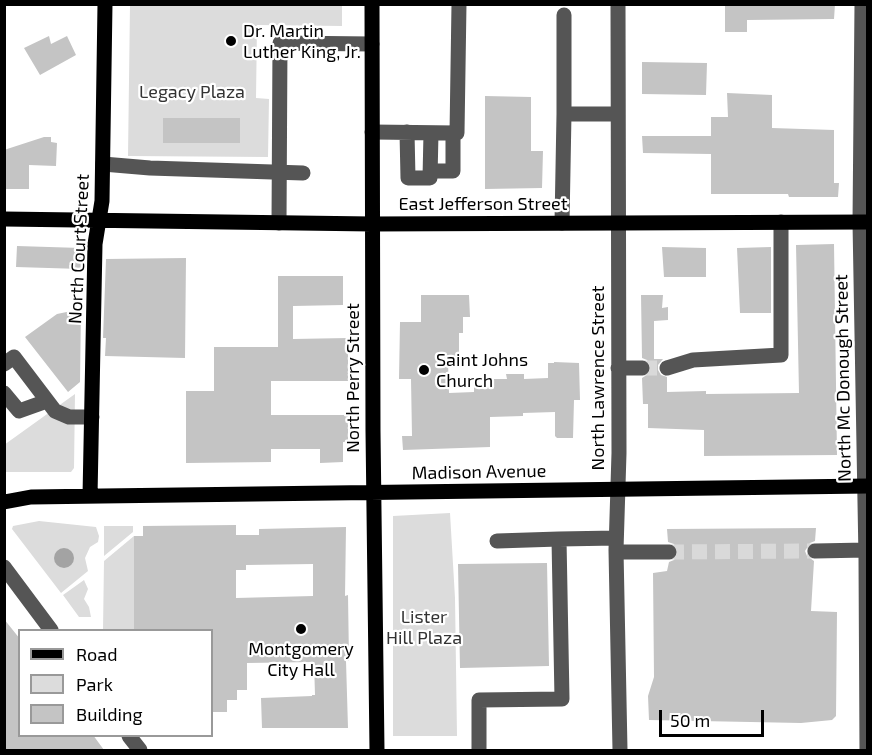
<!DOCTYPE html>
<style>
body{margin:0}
#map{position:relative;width:872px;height:755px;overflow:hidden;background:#fff;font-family:"Exo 2",sans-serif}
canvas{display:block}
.frame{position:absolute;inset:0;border:6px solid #000;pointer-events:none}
.legend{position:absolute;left:18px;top:629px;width:195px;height:108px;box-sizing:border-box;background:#fff;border:2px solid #999;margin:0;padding:8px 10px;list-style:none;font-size:18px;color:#000}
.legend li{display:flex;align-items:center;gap:12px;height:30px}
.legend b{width:30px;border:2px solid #999}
.scale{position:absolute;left:659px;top:710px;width:105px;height:27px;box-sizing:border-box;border:3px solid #000;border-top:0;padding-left:8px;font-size:18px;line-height:21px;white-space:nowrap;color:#000;-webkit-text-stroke:4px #fff;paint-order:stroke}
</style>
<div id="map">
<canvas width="872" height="755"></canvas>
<div class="frame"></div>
<ul class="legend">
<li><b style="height:8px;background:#000"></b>Road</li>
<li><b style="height:16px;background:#dcdcdc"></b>Park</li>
<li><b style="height:16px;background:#c4c4c4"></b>Building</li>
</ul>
<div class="scale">50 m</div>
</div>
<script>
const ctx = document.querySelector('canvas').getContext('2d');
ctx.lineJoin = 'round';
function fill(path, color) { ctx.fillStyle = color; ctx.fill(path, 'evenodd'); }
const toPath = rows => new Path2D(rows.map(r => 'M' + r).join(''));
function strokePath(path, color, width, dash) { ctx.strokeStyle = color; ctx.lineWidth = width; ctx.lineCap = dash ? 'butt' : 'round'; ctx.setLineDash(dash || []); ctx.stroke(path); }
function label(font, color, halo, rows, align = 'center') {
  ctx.font = font + ' "Exo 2",sans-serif'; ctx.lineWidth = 4.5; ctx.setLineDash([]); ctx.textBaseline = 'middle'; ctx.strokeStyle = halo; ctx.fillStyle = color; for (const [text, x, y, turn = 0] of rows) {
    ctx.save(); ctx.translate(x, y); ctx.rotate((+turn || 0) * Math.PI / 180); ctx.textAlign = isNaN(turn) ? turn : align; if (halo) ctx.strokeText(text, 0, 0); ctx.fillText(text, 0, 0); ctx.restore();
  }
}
fill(toPath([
 [130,5,342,5,342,26,257,25,256,98,269,99,268,157,128,156],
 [75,394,74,468,71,472,5,472,4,445],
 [450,513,455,598,457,736,393,736,393,516],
 [39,521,96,527,99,536,98,542,90,547,85,558,88,571,61,593,12,529,13,526],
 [104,526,133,526,133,532,104,556],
 [134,536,134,630,103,630,104,561],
 [84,580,88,589,84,599,89,607,91,617,79,617,63,595]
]), '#dcdcdc');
fill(toPath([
 '54 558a10 10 0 1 1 20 0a10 10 0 1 1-20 0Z'
]), '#a3a3a3');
fill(toPath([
 [725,4,835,4,834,19,747,20,747,32,725,32],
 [49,36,51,44,67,36,76,55,40,75,24,48],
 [642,62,707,63,706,95,642,94],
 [727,93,772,95,772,128,834,130,834,183,839,183,838,197,789,197,788,194,711,194,711,154,643,153,642,136,711,136,711,117,728,117],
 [485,96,531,97,531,151,543,151,542,188,485,189],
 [163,118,240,118,240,143,163,143],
 [44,137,51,137,51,142,57,143,56,166,29,165,29,189,4,189,4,150],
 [834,244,837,455,704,456,704,430,648,428,648,404,643,404,642,378,650,373,652,367,647,360,642,358,641,295,663,295,662,308,668,307,668,320,654,321,654,359,663,359,658,365,658,370,661,375,667,377,667,392,706,391,706,394,799,393,796,245],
 [17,246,81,248,81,269,16,267],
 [662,247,706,248,706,277,664,277],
 [771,247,771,313,740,313,737,248],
 [186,258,185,358,105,356,106,338,103,338,106,259],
 [278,276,343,276,343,305,293,306,293,339,348,338,348,381,271,381,271,415,348,415,348,442,343,442,343,462,320,463,320,449,271,449,271,462,186,463,186,391,214,391,214,347,278,347],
 [421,295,469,295,470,317,463,317,463,333,459,333,459,362,448,362,449,393,474,392,474,386,489,386,489,379,507,379,506,374,524,374,524,379,548,378,548,363,554,363,554,362,579,363,580,400,574,400,573,438,557,438,555,436,555,412,523,413,523,416,490,417,490,447,403,450,402,436,412,436,411,379,399,379,400,322,421,322],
 [81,309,80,382,68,392,25,337,57,314],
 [236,525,236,535,259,535,259,529,346,527,345,596,348,595,349,661,346,661,348,728,262,728,261,698,312,696,312,695,315,695,314,662,247,663,247,690,237,690,237,700,227,700,227,712,212,712,212,630,134,630,134,536,143,536,143,526],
 [313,564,313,596,236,598,236,570,246,570,246,565],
 [816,528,815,541,810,543,805,551,807,556,814,561,811,611,837,612,836,716,832,720,801,723,649,720,648,696,654,677,653,573,667,571,669,562,674,560,679,553,674,544,668,542,667,529],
 [547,563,549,666,460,668,458,564],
 [4,619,20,639,20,735,93,735,104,750,4,750]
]), '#c4c4c4');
strokePath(toPath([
 [642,368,667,368],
 [669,552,815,551]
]), '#d9d9d9', 15, [15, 8]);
strokePath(toPath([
 [618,4,619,453,616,550,620,750],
 [862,4,860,222,866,558,867,750],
 [564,114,564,15],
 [372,132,457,133,459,4],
 [407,132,408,178,430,178,431,133],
 [103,164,150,168,303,173],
 [430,171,453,171,453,133],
 [279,223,280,43,372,44],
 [562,223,564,114,617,114],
 [4,364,14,357,55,411,69,417,92,417],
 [618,368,642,368],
 [667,368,693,360,781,355,781,222],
 [4,393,19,411,47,401],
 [497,541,559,539],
 [815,551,866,550],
 [616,552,669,552],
 [4,567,51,630],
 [129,736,140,750],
 [479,750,479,700,562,699,559,539,616,538]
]), '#555', 15);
strokePath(toPath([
 [372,4,373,431,377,750],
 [4,219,372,224,868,222],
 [90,496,95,244,102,201,105,4],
 [4,502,31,497,102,496,868,486]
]), '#000', 15);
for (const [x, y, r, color] of [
 [231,41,6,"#000"],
 [424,370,6,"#000"],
 [301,629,6,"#000"]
]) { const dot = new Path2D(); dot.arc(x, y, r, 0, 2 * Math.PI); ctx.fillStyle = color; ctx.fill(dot); strokePath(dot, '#fff', 2); }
label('18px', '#000', '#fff', [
 ["Dr. Martin",243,31],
 ["Luther King, Jr.",243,52],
 ["Saint Johns",436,360],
 ["Church",436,381],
 ["Montgomery",301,649,"center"],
 ["City Hall",301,670,"center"]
], 'left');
label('18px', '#333', '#fff', [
 ["Legacy Plaza",192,92],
 ["Lister",424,617],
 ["Hill Plaza",424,638]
]);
label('18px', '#000', '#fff', [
 ["East Jefferson Street",483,204],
 ["North Court Street",79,249,-87],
 ["North Perry Street",353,378,-90],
 ["North Lawrence Street",598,378,-90],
 ["North Mc Donough Street",843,378,-91],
 ["Madison Avenue",479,472,-1]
]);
</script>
